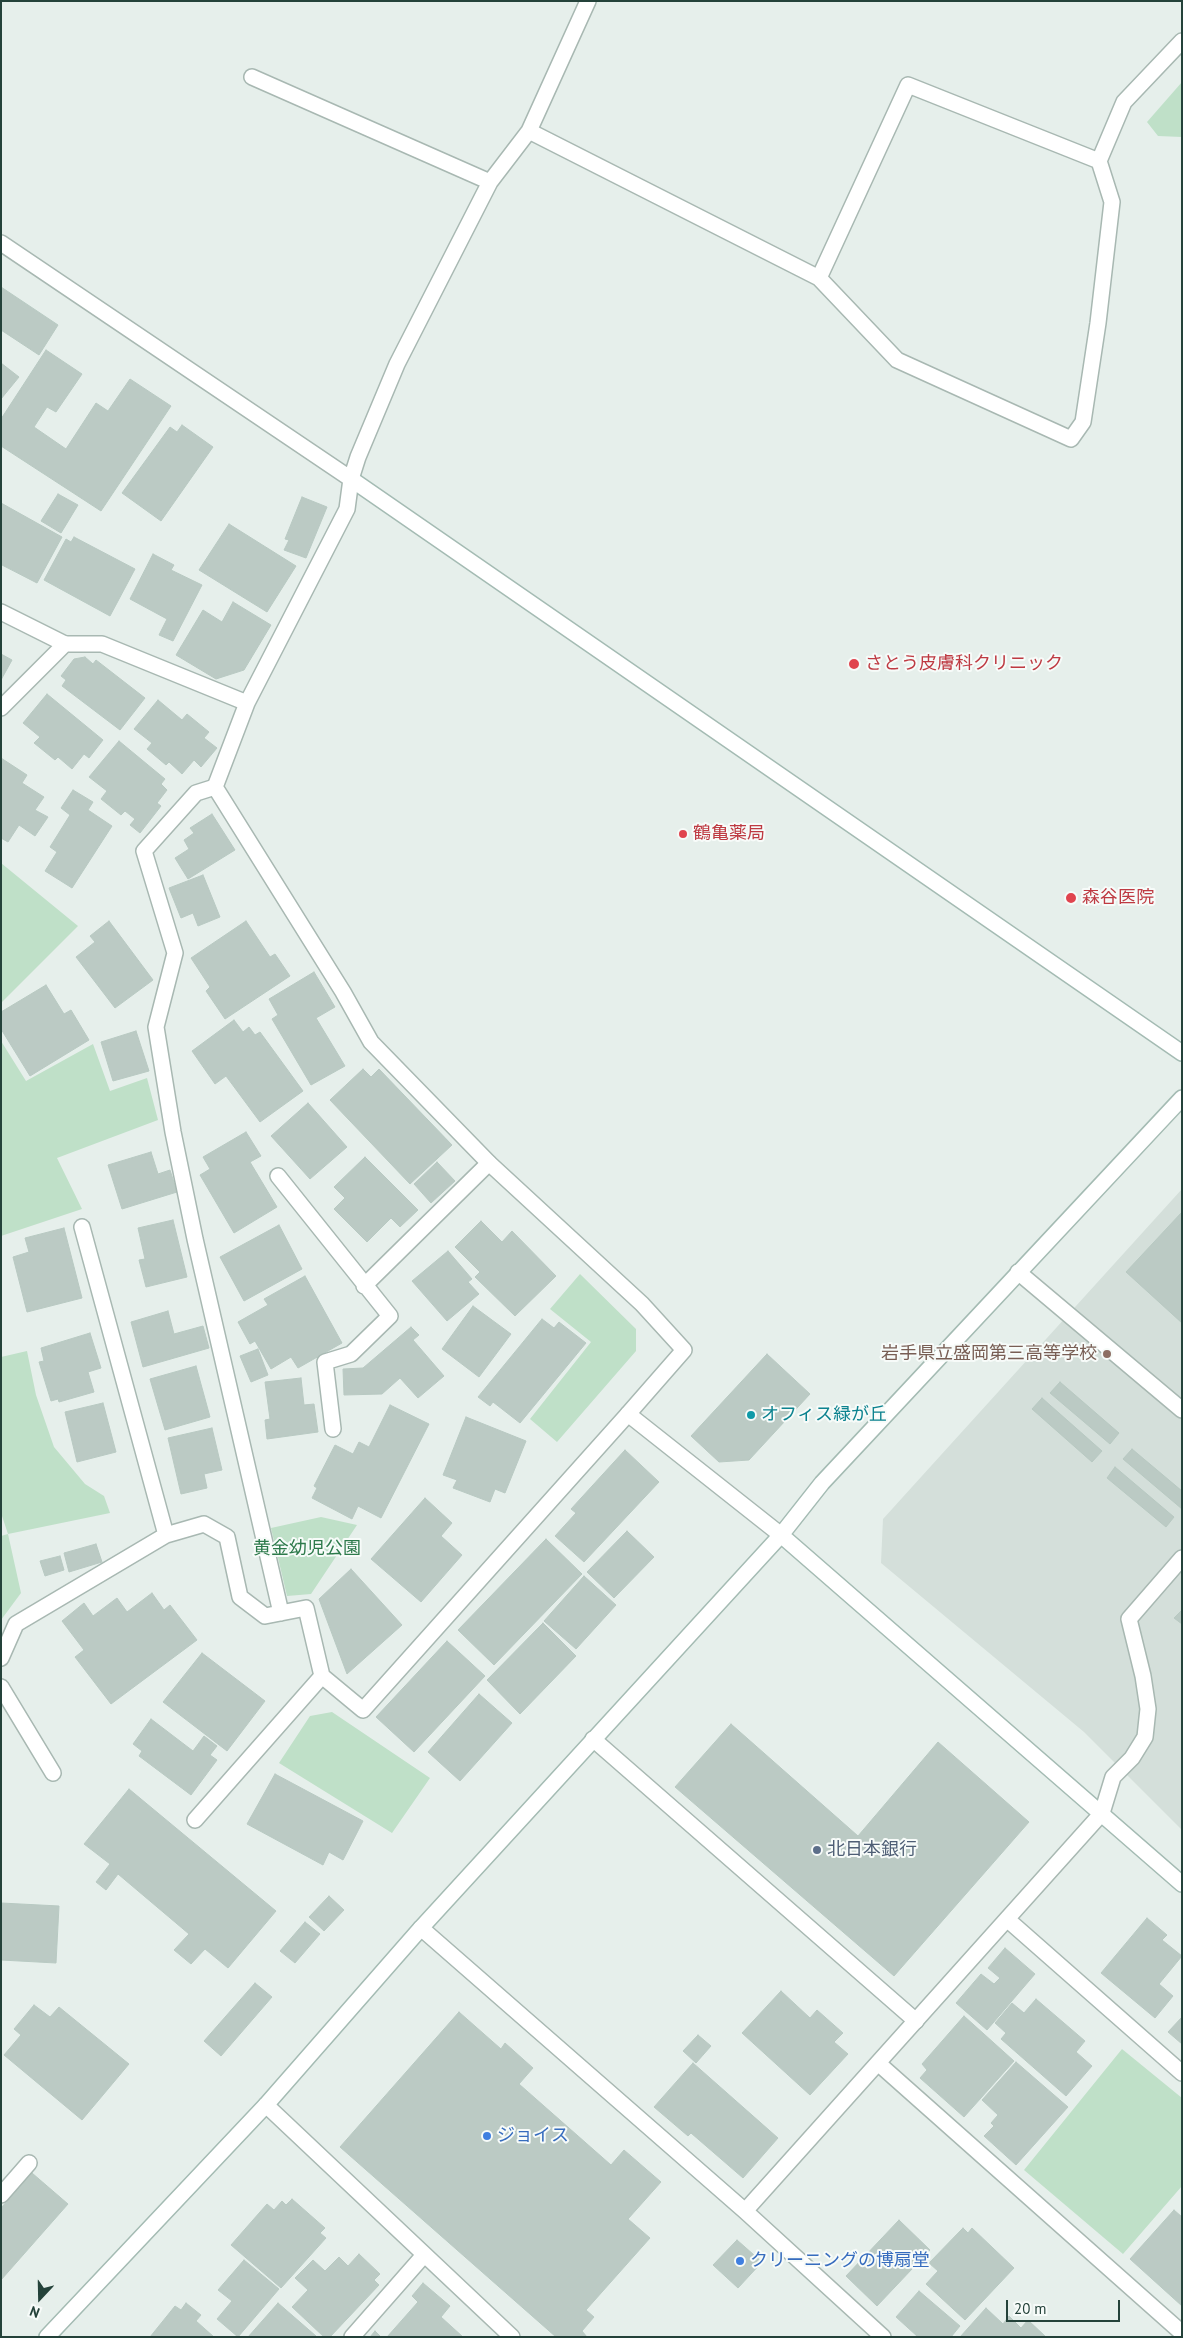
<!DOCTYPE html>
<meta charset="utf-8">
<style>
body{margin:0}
#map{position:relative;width:1183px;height:2338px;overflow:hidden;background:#e6efeb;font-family:"PT Sans",sans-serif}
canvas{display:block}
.frame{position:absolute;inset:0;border:2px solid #24423a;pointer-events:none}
.north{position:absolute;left:15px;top:2273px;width:50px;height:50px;-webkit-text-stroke:4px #f7fbf9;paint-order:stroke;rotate:201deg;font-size:14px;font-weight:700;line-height:20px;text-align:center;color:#24423a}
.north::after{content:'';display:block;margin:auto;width:18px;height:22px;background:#24423a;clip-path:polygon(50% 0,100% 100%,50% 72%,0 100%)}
.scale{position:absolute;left:1006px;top:2300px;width:114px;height:22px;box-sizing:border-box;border:2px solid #24423a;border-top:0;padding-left:6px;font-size:15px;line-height:18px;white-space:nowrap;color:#24423a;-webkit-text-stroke:4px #f7fbf9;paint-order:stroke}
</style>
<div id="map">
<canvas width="1183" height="2338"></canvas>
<div class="frame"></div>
<div class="north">N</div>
<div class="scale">20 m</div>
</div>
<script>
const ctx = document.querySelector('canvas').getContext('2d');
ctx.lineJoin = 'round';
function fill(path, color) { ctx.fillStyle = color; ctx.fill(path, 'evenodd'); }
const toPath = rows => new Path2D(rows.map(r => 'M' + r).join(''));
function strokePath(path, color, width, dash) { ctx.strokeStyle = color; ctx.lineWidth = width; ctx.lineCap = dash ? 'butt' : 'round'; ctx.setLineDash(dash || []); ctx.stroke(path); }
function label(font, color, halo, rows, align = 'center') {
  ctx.font = font + ' "PT Sans","Noto Sans JP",sans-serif'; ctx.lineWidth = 4; ctx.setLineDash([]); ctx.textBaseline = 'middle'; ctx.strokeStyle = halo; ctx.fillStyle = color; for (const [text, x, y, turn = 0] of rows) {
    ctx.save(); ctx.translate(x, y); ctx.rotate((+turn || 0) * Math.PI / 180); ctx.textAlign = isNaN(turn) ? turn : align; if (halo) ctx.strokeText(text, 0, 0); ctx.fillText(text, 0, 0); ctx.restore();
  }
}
fill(toPath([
 [1182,1189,1182,1830,1084,1732,881,1563,883,1519]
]), '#d4dfda');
fill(toPath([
 [1182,82,1182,137,1158,136,1147,122],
 [1,863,78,926,1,1003],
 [1,1041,26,1081,93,1044,110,1091,147,1078,158,1120,57,1158,82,1209,1,1236],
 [580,1274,636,1329,636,1351,557,1442,530,1419,591,1342,550,1309],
 [27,1351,36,1395,54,1447,85,1484,104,1496,110,1513,8,1534,21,1593,1,1620,1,1536,8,1534,1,1513,1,1357],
 [321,1517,357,1525,311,1594,287,1596,271,1528],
 [332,1712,430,1778,392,1833,279,1763,310,1716],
 [1122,2049,1182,2098,1182,2186,1123,2254,1024,2170]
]), '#bfe0c8');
const building = toPath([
 [1,287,58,325,39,355,1,330,1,287],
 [46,350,82,374,56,412,47,407,34,427,66,449,96,403,108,411,130,379,171,406,101,511,1,446,1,419,46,350],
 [1,363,19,377,1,399,1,363],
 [182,425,213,447,161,521,122,493,170,427,177,432,182,425],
 [58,494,78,505,61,533,41,521,58,494],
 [302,497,327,507,306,558,284,550,289,540,285,539,302,497],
 [1,503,62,537,37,583,2,565,1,566,1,503],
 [229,524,296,566,267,612,199,570,229,524],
 [74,537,135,569,110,616,44,580,66,539,71,542,74,537],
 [153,554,174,565,171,570,202,585,173,641,159,635,167,619,130,599,153,554],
 [233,602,271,625,244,670,216,679,176,655,203,610,222,622,233,602],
 [1,654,12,660,1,680,1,654],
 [85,657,93,664,96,660,145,698,120,730,62,686,66,680,61,676,74,659,85,657],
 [47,694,103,740,89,758,84,754,72,769,58,757,55,760,34,743,40,737,23,723,47,694],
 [158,700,182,720,187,714,209,732,204,738,217,748,201,767,194,760,182,774,169,762,166,765,147,749,152,743,134,729,158,700],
 [119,741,165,779,161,784,167,790,157,803,161,806,140,833,130,825,135,819,125,811,121,815,101,799,107,791,89,777,119,741],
 [1,758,27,775,22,783,44,797,35,810,48,817,35,836,19,825,8,842,1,838,1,758],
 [73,790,93,802,88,810,112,826,72,888,45,871,57,852,50,847,70,815,61,808,73,790],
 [212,814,235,850,188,879,175,858,189,849,184,840,194,833,190,828,212,814],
 [203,875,220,917,198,926,193,913,181,918,169,888,203,875],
 [109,921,153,980,115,1008,76,957,95,942,90,936,109,921],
 [246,921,270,957,275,954,290,976,225,1019,206,991,210,987,191,958,246,921],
 [314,972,335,1007,316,1018,345,1066,311,1085,272,1019,278,1015,269,999,314,972],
 [46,985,64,1014,71,1010,89,1040,30,1076,1,1029,1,1012,46,985],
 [234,1020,243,1032,249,1027,255,1035,260,1032,303,1091,260,1122,226,1076,215,1084,192,1051,234,1020],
 [136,1031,149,1071,113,1081,101,1042,136,1031],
 [363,1069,371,1077,379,1069,452,1145,410,1184,330,1100,363,1069],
 [308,1103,347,1147,310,1179,271,1136,308,1103],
 [246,1132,261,1156,250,1162,277,1207,234,1233,200,1175,210,1169,203,1157,246,1132],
 [151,1152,158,1174,170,1170,177,1192,122,1209,108,1165,151,1152],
 [365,1157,418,1210,400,1227,391,1218,367,1242,334,1209,345,1198,334,1187,365,1157],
 [437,1162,455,1181,431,1203,414,1184,437,1162],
 [1182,1212,1182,1323,1126,1272,1182,1212],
 [173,1220,187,1277,146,1287,139,1260,145,1259,138,1228,173,1220],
 [481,1221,502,1242,512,1231,556,1276,515,1316,475,1277,480,1272,455,1247,481,1221],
 [279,1225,302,1269,244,1301,220,1257,279,1225],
 [64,1228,82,1298,27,1312,13,1257,29,1252,25,1238,64,1228],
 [448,1251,472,1279,468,1282,479,1294,447,1321,412,1281,448,1251],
 [305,1276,342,1343,298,1368,291,1357,271,1369,255,1341,250,1344,238,1322,268,1305,264,1299,305,1276],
 [473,1306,511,1334,479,1377,442,1349,473,1306],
 [168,1311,174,1334,203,1326,209,1348,143,1367,131,1322,168,1311],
 [542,1319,554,1328,559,1322,586,1343,520,1423,493,1402,490,1406,478,1397,542,1319],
 [411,1327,419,1335,413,1340,444,1376,418,1398,400,1378,382,1394,344,1395,343,1369,363,1368,411,1327],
 [90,1333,101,1368,88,1372,94,1392,59,1402,58,1399,51,1401,39,1362,44,1361,41,1348,90,1333],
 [258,1349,268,1375,251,1382,240,1356,258,1349],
 [767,1354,810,1394,749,1460,719,1462,691,1436,767,1354],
 [196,1366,210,1417,165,1430,150,1379,196,1366],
 [301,1378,304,1405,314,1404,318,1432,267,1439,265,1420,270,1419,265,1382,301,1378],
 [1060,1382,1119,1433,1110,1444,1050,1393,1060,1382],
 [1042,1398,1102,1451,1092,1462,1032,1409,1042,1398],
 [103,1403,116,1452,77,1462,65,1412,103,1403],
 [390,1405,429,1424,381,1518,358,1506,352,1519,312,1498,317,1488,314,1486,335,1445,353,1454,359,1442,369,1447,390,1405],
 [466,1417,526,1441,505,1493,495,1489,490,1502,453,1488,457,1480,443,1475,466,1417],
 [212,1428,222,1470,204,1474,207,1488,181,1494,168,1438,212,1428],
 [1132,1449,1182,1491,1182,1509,1123,1459,1132,1449],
 [625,1450,659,1482,584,1562,555,1536,576,1513,571,1509,625,1450],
 [1115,1467,1174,1517,1166,1527,1107,1478,1115,1467],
 [425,1498,452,1523,441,1536,462,1555,421,1602,371,1559,425,1498],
 [627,1531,654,1557,614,1598,587,1572,627,1531],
 [546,1539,582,1574,494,1665,458,1630,546,1539],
 [96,1544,102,1562,69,1572,64,1553,96,1544],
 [60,1556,64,1570,45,1576,40,1561,60,1556],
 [351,1569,402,1625,347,1674,319,1599,351,1569],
 [584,1576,616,1605,576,1649,544,1621,584,1576],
 [152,1593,164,1610,170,1605,197,1640,111,1704,75,1657,84,1650,62,1621,84,1603,93,1616,117,1598,127,1612,152,1593],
 [1182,1610,1182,1624,1174,1618,1182,1610],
 [543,1623,576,1656,520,1714,487,1680,543,1623],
 [447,1641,485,1676,414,1752,376,1717,447,1641],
 [202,1653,265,1701,227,1751,163,1702,202,1653],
 [479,1694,512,1723,460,1781,428,1752,479,1694],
 [151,1719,193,1751,204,1736,217,1746,210,1755,217,1760,191,1795,139,1756,142,1751,133,1744,151,1719],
 [731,1724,858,1836,938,1742,1029,1822,894,1976,675,1787,731,1724],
 [275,1774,363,1821,343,1860,329,1852,323,1865,247,1824,275,1774],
 [129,1789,276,1911,228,1968,205,1949,191,1964,174,1950,189,1934,118,1874,106,1890,96,1882,110,1864,84,1844,129,1789],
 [329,1896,344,1910,324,1931,309,1917,329,1896],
 [1,1903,59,1906,56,1963,1,1960,1,1903],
 [1147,1918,1167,1935,1162,1940,1182,1956,1159,1984,1173,1996,1155,2018,1101,1973,1147,1918],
 [305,1922,320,1934,295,1963,280,1951,305,1922],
 [1005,1948,1035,1974,987,2030,956,2003,981,1974,994,1984,1000,1978,988,1968,1005,1948],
 [255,1983,272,1997,221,2056,204,2041,255,1983],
 [781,1991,810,2018,817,2010,843,2033,834,2042,848,2054,810,2095,742,2033,781,1991],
 [1036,1999,1085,2041,1076,2052,1092,2066,1066,2096,1001,2039,1006,2033,995,2023,1012,2003,1024,2013,1036,1999],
 [34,2005,50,2017,59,2007,129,2064,82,2120,4,2055,21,2035,14,2029,34,2005],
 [459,2012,501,2049,505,2043,533,2068,519,2084,611,2165,624,2150,661,2182,628,2219,650,2238,586,2310,594,2317,582,2331,587,2337,556,2337,340,2147,459,2012],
 [964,2016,1014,2061,964,2117,920,2078,927,2070,922,2064,964,2016],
 [1182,2017,1182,2044,1168,2032,1182,2017],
 [698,2035,711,2046,696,2063,683,2051,698,2035],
 [1016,2062,1068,2107,1016,2165,984,2136,994,2126,991,2123,998,2115,982,2100,1016,2062],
 [693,2063,778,2138,743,2178,691,2133,688,2136,654,2107,693,2063],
 [32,2173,68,2204,1,2280,1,2208,32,2173],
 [292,2199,325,2228,320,2233,326,2238,281,2288,231,2245,267,2204,274,2210,282,2201,286,2205,292,2199],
 [1174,2210,1182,2217,1182,2306,1130,2259,1174,2210],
 [899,2220,930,2250,877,2306,846,2276,899,2220],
 [963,2228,968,2233,972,2228,1014,2268,965,2320,926,2284,938,2271,929,2263,963,2228],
 [737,2240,762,2262,738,2288,713,2265,737,2240],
 [359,2254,380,2274,374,2280,379,2285,330,2337,324,2337,292,2307,308,2290,295,2278,313,2260,325,2271,339,2257,348,2266,359,2254],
 [244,2260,279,2289,238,2337,217,2319,232,2301,218,2290,244,2260],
 [423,2283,450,2306,441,2317,463,2337,387,2337,418,2302,412,2296,423,2283],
 [919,2291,960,2326,951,2337,918,2337,896,2317,919,2291],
 [186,2303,201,2315,196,2321,214,2337,150,2337,175,2306,181,2310,186,2303],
 [278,2303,316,2336,315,2337,248,2337,278,2303],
 [986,2308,1003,2324,1009,2316,1021,2328,1028,2320,1046,2337,960,2337,986,2308],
 [375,2331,381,2337,370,2337,375,2331]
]);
fill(building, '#bbcac4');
strokePath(building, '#b8c9c2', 1);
const lane = toPath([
 [1,612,65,644],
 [215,787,196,793,144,851,175,953,156,1027,173,1132,195,1239,281,1613],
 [278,1176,390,1316,351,1354,325,1362,333,1429],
 [82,1227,166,1535,204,1524,227,1537,240,1597,265,1616,306,1608,322,1676,363,1710,628,1414],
 [1018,1272,1182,1410],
 [364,1286,489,1163],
 [1,1658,16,1624,166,1535],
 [1,1687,53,1773],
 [593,1739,916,2021],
 [1102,1813,1113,1777,1132,1758,1145,1737,1148,1709,1143,1676,1129,1619,1182,1558],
 [195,1820,322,1676],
 [266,2105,512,2337],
 [1,2195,29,2163],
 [352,2337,424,2255]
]);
const street = toPath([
 [588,1,529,131,490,182,397,364,358,457,351,479,347,509,247,703,215,787,343,992,371,1042,489,1163,642,1304,684,1350,628,1414,781,1535],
 [252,77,490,182],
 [529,131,819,278,897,360,1071,439,1083,422,1098,323,1112,202,1099,161,1124,102,1182,41],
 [1,243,351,479],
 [819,278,908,85,1099,161],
 [1,708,65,644,102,644,247,703],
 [1008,1920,1182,2073],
 [421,1928,745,2211,883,2337],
 [879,2064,1182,2333],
 [745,2211,1102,1813]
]);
const secondary = toPath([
 [351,479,1182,1053],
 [781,1535,1182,1884],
 [47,2337,266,2105,421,1928,781,1535,822,1483,1182,1098]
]);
strokePath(lane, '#a8b8b2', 18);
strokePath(street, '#a8b8b2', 18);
strokePath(secondary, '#a4bbb3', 18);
strokePath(lane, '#fff', 15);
strokePath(street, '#fff', 15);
strokePath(secondary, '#fff', 15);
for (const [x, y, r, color] of [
 [854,664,6,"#e0444e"],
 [683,834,5,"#e0444e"],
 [1071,898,6,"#e0444e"],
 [1107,1354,5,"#8d6e63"],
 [751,1415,5,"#0f9aa8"],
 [817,1850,5,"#5c6f8a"],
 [487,2136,5,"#3f7fe0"],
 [740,2261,5,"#3f7fe0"]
]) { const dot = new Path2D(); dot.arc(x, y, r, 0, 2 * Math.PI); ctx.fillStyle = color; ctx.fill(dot); strokePath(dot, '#f7fbf9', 2); }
label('18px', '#be3a42', '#f7fbf9', [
 ["さとう皮膚科クリニック",865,664],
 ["鶴亀薬局",693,834],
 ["森谷医院",1082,898]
], 'left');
label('18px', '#785e54', '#f7fbf9', [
 ["岩手県立盛岡第三高等学校",1097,1354]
], 'right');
label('18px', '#0d838f', '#f7fbf9', [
 ["オフィス緑が丘",761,1415]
], 'left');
label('18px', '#2d7a4b', '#f7fbf9', [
 ["黄金幼児公園",307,1549]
]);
label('18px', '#4e5e75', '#f7fbf9', [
 ["北日本銀行",827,1850]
], 'left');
label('18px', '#366cbe', '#f7fbf9', [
 ["ジョイス",497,2136],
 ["クリーニングの博扇堂",750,2261]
], 'left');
</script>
